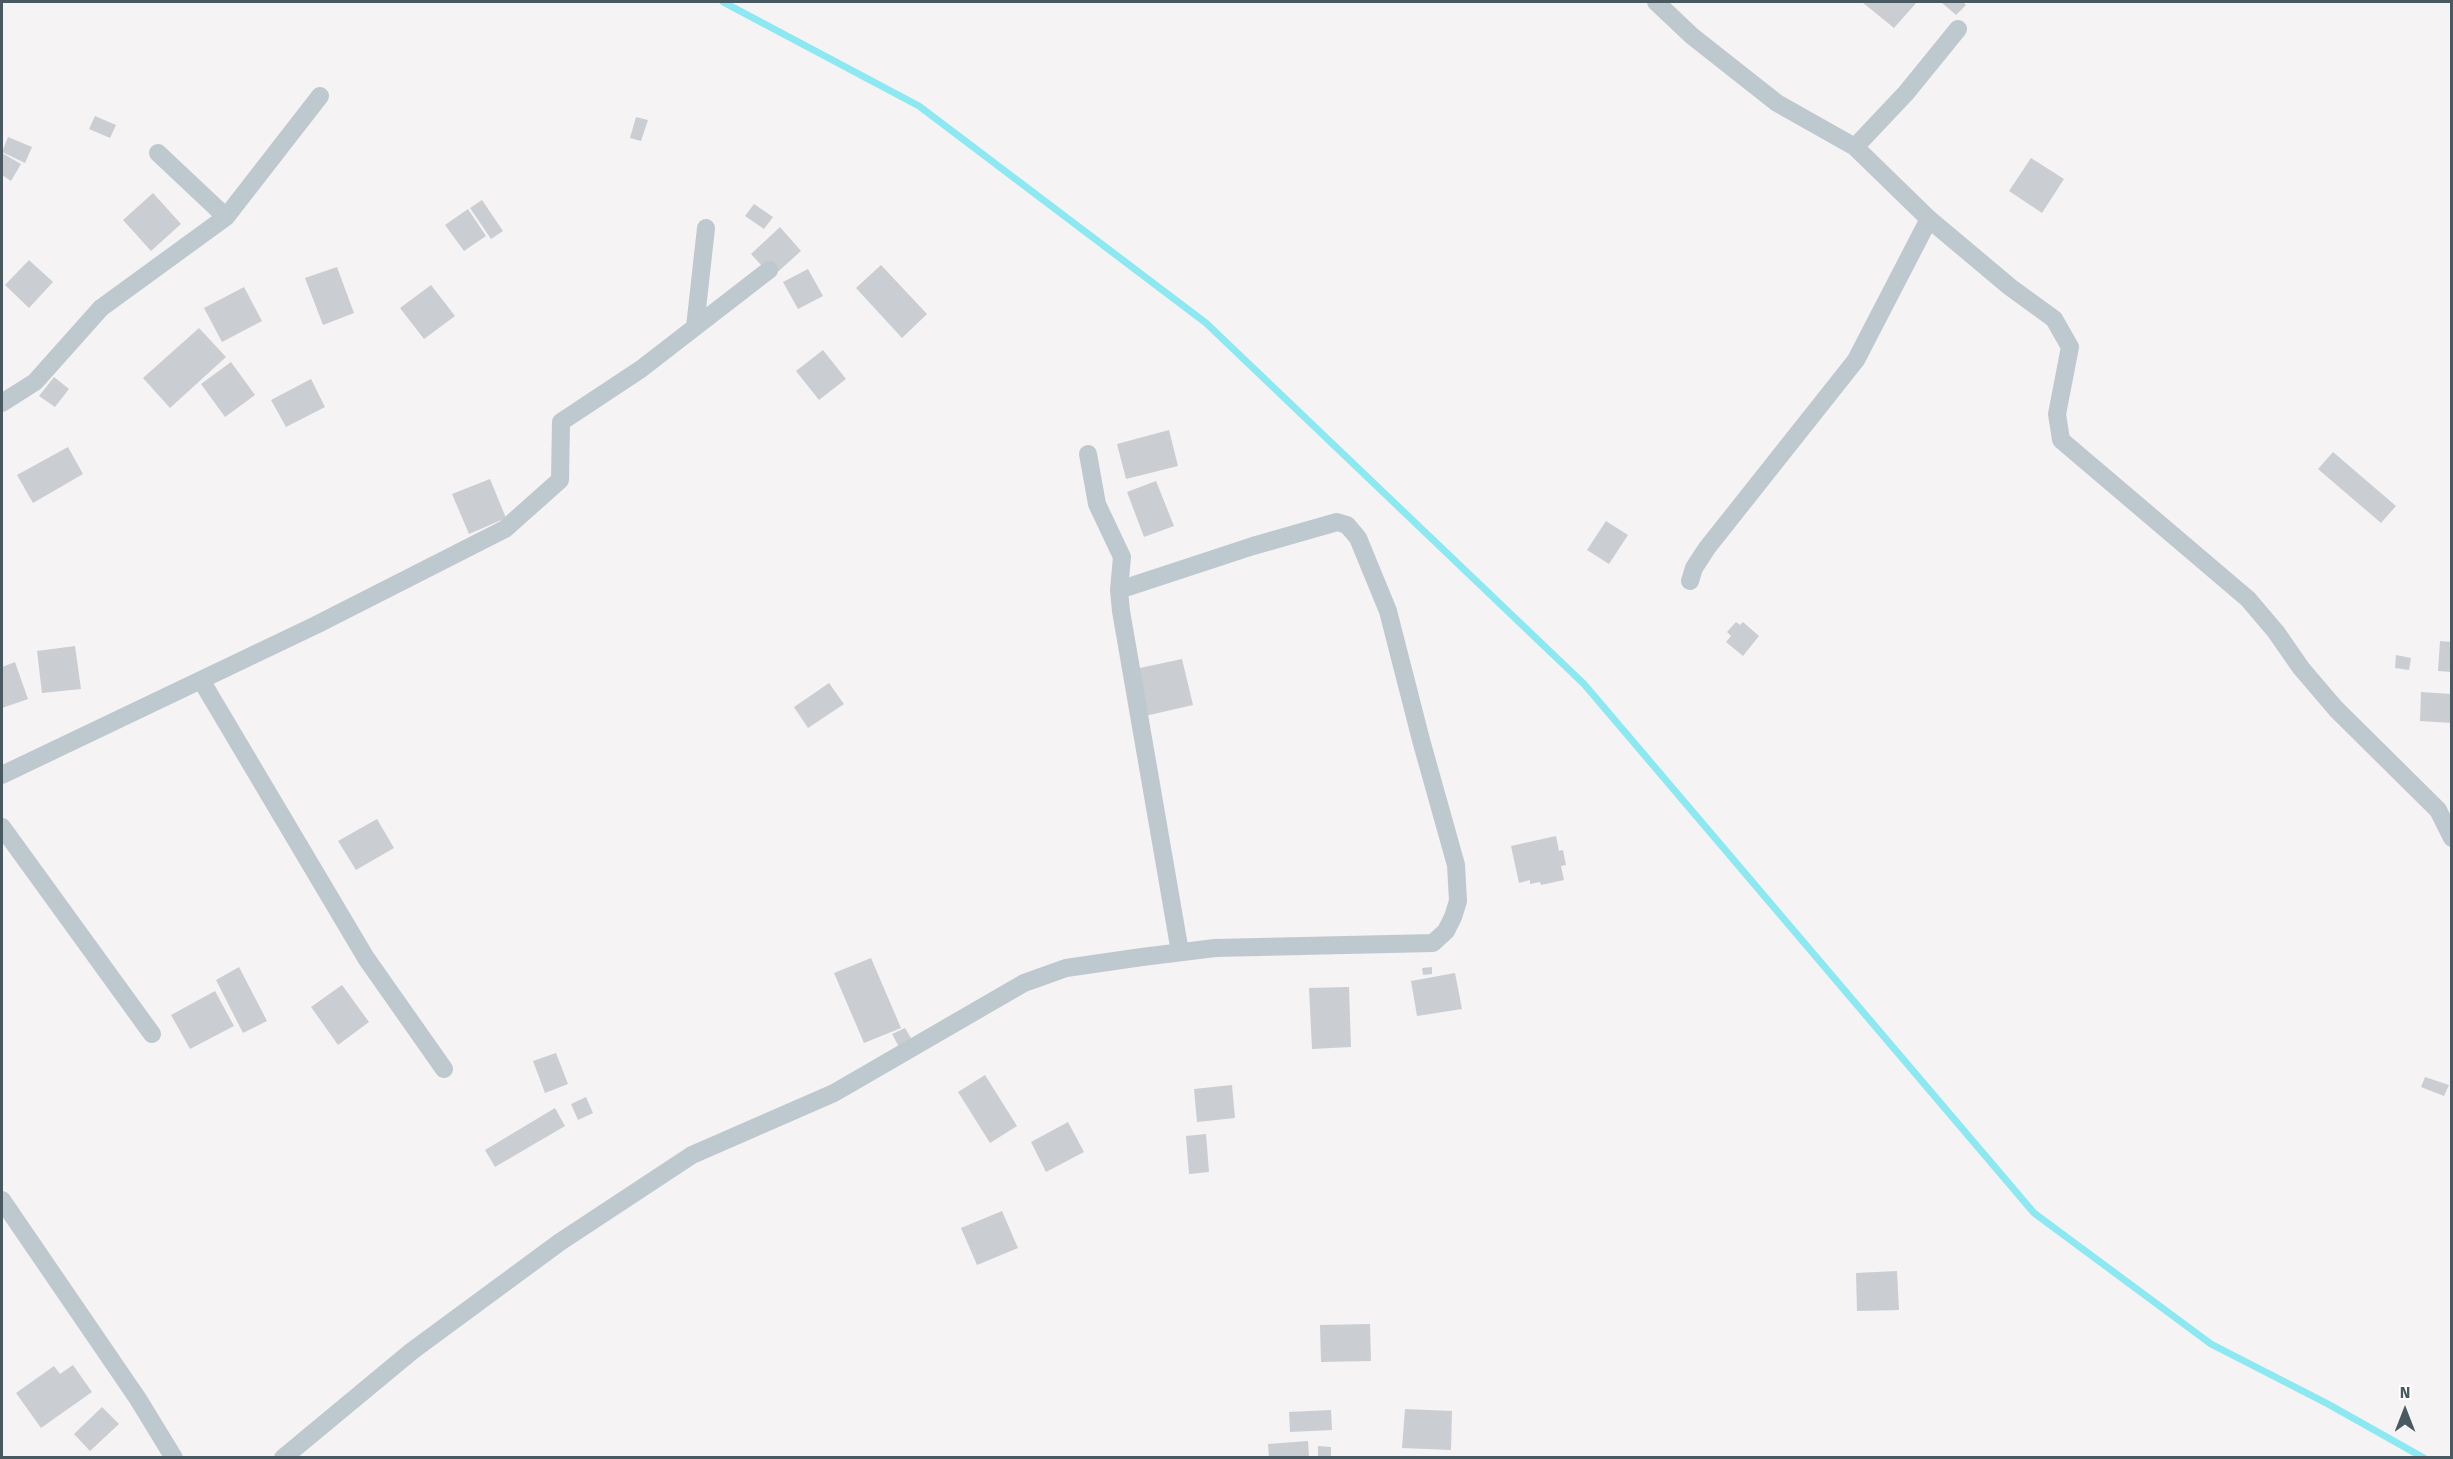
<!DOCTYPE html>
<style>
body{margin:0}
#map{position:relative;width:2453px;height:1459px;overflow:hidden;background:#f5f3f3;font-family:"Fira Sans",sans-serif}
canvas{display:block}
.frame{position:absolute;inset:0;border:3px solid #495961;pointer-events:none}
.north{position:absolute;left:2375px;top:1381px;width:60px;height:60px;-webkit-text-stroke:4px #fff;paint-order:stroke;rotate:0deg;font-size:16px;font-weight:700;line-height:24px;text-align:center;color:#495961}
.north::after{content:'';display:block;margin:auto;width:21px;height:27px;background:#495961;clip-path:polygon(50% 0,100% 100%,50% 72%,0 100%)}
</style>
<div id="map">
<canvas width="2453" height="1459"></canvas>
<div class="frame"></div>
<div class="north">N</div>
</div>
<script>
const ctx = document.querySelector('canvas').getContext('2d');
ctx.lineJoin = 'round';
const toPath = rows => new Path2D(rows.map(r => 'M' + r).join(''));
function strokePath(path, color, width, dash) { ctx.strokeStyle = color; ctx.lineWidth = width; ctx.lineCap = dash ? 'butt' : 'round'; ctx.setLineDash(dash || []); ctx.stroke(path); }
function fill(path, color) { ctx.fillStyle = color; ctx.fill(path, 'evenodd'); }
strokePath(toPath([
 [723,2,919,106,1206,323,1584,684,2034,1213,2211,1344,2328,1404,2424,1458]
]), '#8ce8f1', 7);
fill(toPath([
 [1862,2,1917,2,1894,28],
 [1941,2,1963,2,1966,5,1956,15],
 [95,116,116,125,110,138,89,129],
 [636,117,648,120,641,141,630,138],
 [8,137,32,147,25,163,2,152],
 [2,153,21,164,11,181,2,175],
 [2031,158,2064,179,2042,213,2009,191],
 [153,193,181,224,151,251,123,220],
 [482,200,503,231,491,239,470,208],
 [754,204,773,217,764,229,745,216],
 [468,209,486,236,464,251,445,225],
 [780,227,801,251,772,277,751,254],
 [29,260,53,282,29,308,5,285],
 [881,265,927,314,902,338,856,288],
 [337,267,354,313,323,325,305,278],
 [808,269,823,296,798,309,783,282],
 [431,285,455,316,424,339,400,308],
 [244,287,262,321,222,342,204,308],
 [199,328,226,357,170,408,143,378],
 [823,350,846,379,819,400,796,371],
 [231,362,255,395,225,417,201,384],
 [54,377,69,389,55,407,39,396],
 [311,379,325,407,286,427,271,400],
 [1169,430,1178,466,1126,479,1117,444],
 [68,447,83,474,33,503,17,475],
 [2333,452,2396,506,2381,523,2318,469],
 [490,479,506,518,469,534,452,494],
 [1156,481,1174,526,1144,537,1127,492],
 [1606,521,1628,535,1609,564,1587,550],
 [1736,622,1740,625,1743,622,1759,636,1743,656,1726,642,1731,636,1727,632],
 [2440,641,2452,642,2452,672,2438,671],
 [75,646,81,689,42,693,37,651],
 [2396,655,2411,658,2409,670,2395,668],
 [1182,659,1193,705,1145,716,1135,669],
 [15,662,28,699,2,708,2,667],
 [829,683,844,704,808,728,794,707],
 [2421,692,2452,694,2452,723,2420,721],
 [377,819,394,848,356,870,338,841],
 [1556,836,1559,851,1563,850,1566,865,1561,866,1564,880,1541,885,1540,882,1530,884,1530,880,1519,883,1511,846],
 [871,958,901,1028,864,1043,834,973],
 [239,967,267,1021,243,1033,216,980],
 [1432,967,1432,974,1423,975,1422,968],
 [1455,973,1462,1009,1417,1016,1411,981],
 [342,985,369,1022,338,1045,311,1007],
 [1349,987,1351,1047,1312,1049,1309,988],
 [215,991,234,1026,190,1049,171,1015],
 [905,1028,912,1040,899,1047,892,1034],
 [556,1053,568,1084,545,1093,533,1061],
 [985,1075,1017,1126,990,1143,958,1092],
 [2425,1077,2449,1085,2444,1096,2421,1087],
 [1232,1085,1235,1118,1197,1122,1194,1089],
 [586,1097,593,1113,578,1120,571,1104],
 [555,1108,565,1126,495,1167,485,1150],
 [1068,1122,1084,1152,1046,1172,1031,1142],
 [1206,1134,1209,1172,1189,1174,1186,1136],
 [1002,1211,1018,1248,977,1265,961,1228],
 [1897,1271,1899,1310,1857,1311,1856,1273],
 [1370,1324,1371,1361,1321,1362,1320,1325],
 [73,1365,92,1392,41,1428,16,1393,54,1366,60,1374],
 [102,1407,119,1424,90,1451,74,1434],
 [1405,1409,1452,1411,1451,1450,1402,1448],
 [1331,1410,1332,1430,1290,1432,1289,1412],
 [1308,1441,1309,1457,1269,1458,1268,1444],
 [1318,1446,1331,1447,1331,1458,1318,1458]
]), '#caced2');
strokePath(toPath([
 [1656,2,1692,36,1777,103,1855,147,1929,219,2010,287,2054,319,2070,347,2057,414,2061,440,2248,599,2276,632,2301,668,2336,709,2438,810,2452,838],
 [1855,147,1906,93,1958,29],
 [158,153,226,217],
 [695,327,706,228],
 [2,403,35,382,101,308,226,217,320,96],
 [1088,454,1097,504,1122,557,1119,590,1121,611,1180,952],
 [1690,581,1694,568,1707,548,1856,360,1929,219],
 [201,680,366,958,444,1069],
 [2,775,316,625,505,529,560,480,561,422,641,369,769,270],
 [2,827,152,1034],
 [2,1200,138,1399,174,1458],
 [283,1458,412,1351,560,1242,692,1155,834,1093,1024,983,1066,968,1142,957,1215,948,1433,943,1446,931,1453,917,1458,901,1456,865,1421,740,1388,611,1358,538,1347,525,1337,522,1253,546,1119,590]
]), '#bdc9cf', 18);
</script>
